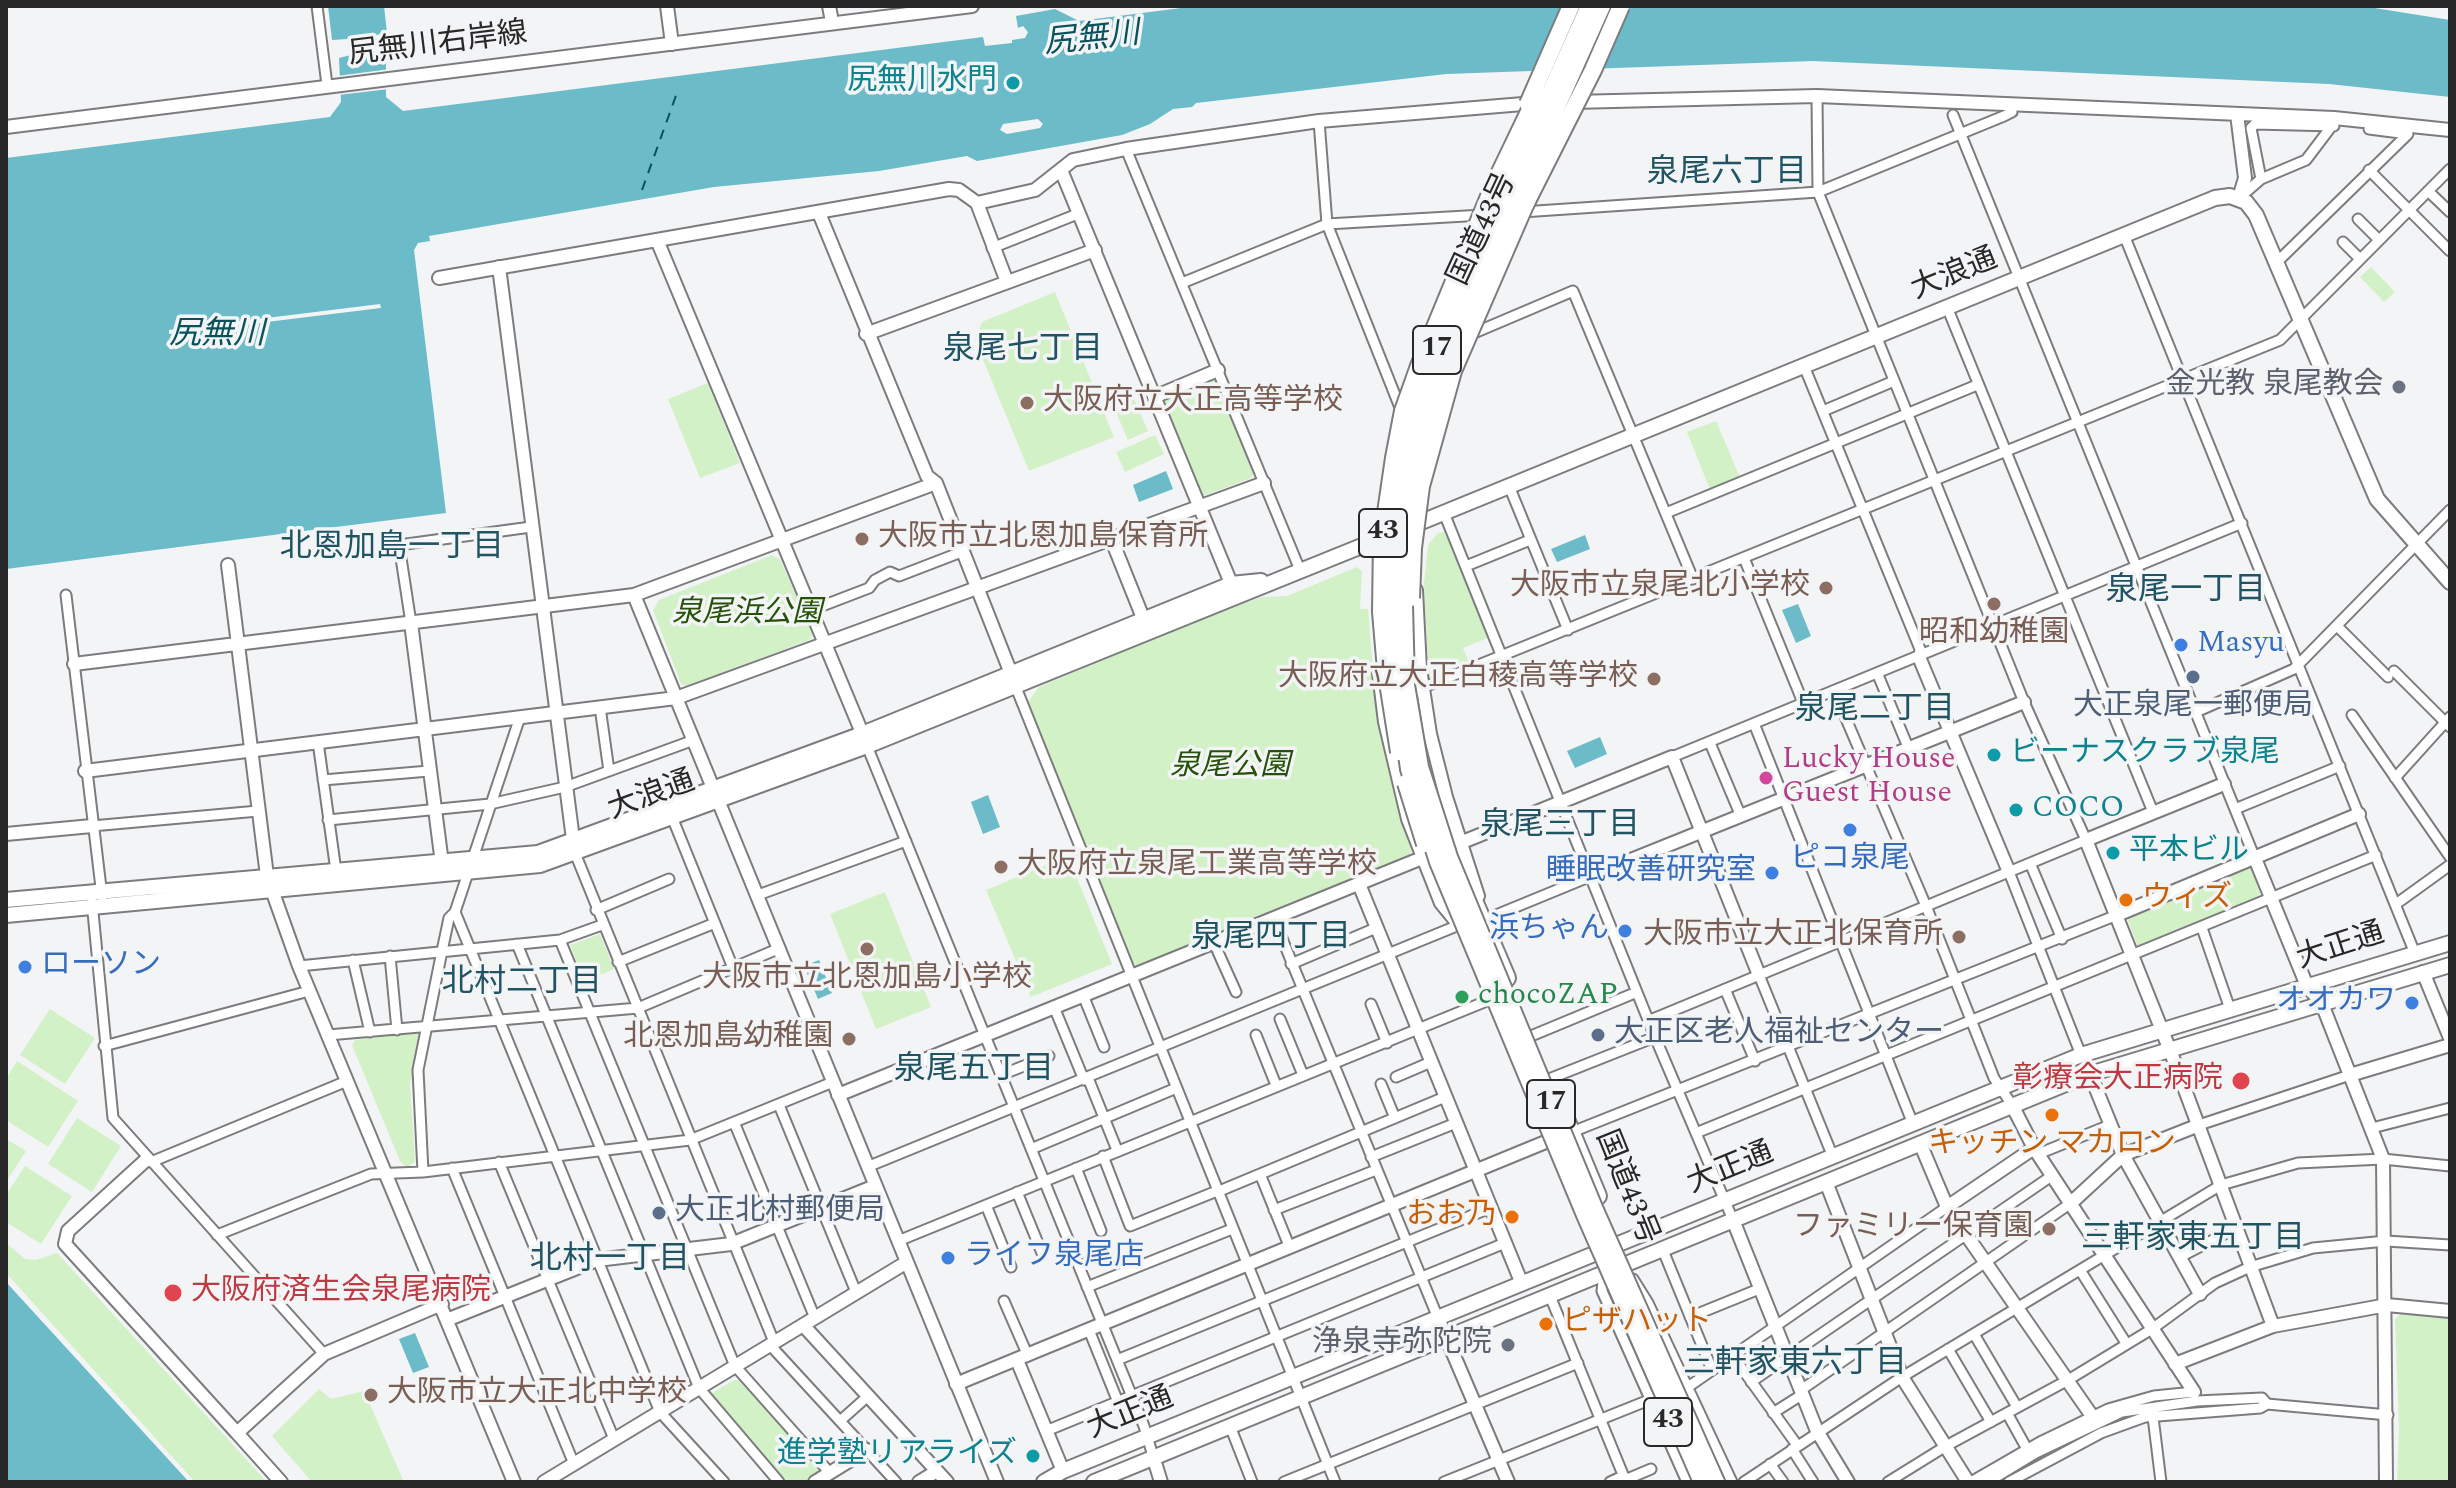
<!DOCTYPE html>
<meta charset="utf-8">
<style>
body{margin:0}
#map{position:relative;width:2456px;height:1488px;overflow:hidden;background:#f3f4f6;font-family:Spectral,serif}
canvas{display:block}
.frame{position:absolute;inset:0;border:8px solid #282829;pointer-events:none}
</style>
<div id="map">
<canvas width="2456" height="1488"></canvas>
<div class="frame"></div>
</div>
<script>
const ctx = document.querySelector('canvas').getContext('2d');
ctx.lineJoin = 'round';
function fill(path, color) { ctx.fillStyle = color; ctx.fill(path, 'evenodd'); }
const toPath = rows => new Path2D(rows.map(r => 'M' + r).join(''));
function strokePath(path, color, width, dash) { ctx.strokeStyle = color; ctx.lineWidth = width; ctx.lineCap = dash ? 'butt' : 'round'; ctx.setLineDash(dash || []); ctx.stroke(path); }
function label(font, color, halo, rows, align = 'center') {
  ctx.font = font + ' Spectral,"Noto Sans JP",serif'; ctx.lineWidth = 7; ctx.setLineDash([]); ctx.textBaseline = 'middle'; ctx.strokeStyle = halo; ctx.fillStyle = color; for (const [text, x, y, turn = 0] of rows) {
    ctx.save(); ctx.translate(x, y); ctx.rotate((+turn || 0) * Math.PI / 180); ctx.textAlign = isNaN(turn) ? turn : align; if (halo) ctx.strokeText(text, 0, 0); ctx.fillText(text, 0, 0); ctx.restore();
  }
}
fill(toPath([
 [2371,267,2395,292,2384,302,2360,277],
 [1055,292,1114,437,1029,471,975,340,982,322],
 [1212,379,1217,381,1254,474,1251,478,1203,496,1198,493,1160,401,1163,397],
 [708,383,740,463,700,478,668,399],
 [1129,387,1148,431,1128,440,1109,396],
 [1716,421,1741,480,1711,492,1687,432],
 [1155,435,1164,454,1125,472,1116,452],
 [1447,530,1490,637,1463,648,1470,665,1429,681,1424,583,1428,545,1437,534],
 [772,555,780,559,813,634,809,640,688,686,681,684,653,610,659,600],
 [1357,567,1362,571,1360,609,1368,609,1377,719,1411,851,1409,856,1138,966,1133,963,1028,702,1039,687,1208,616,1262,597,1287,596],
 [1068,856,1112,964,1031,997,986,890],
 [2247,865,2252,868,2261,898,2143,949,2138,947,2128,921,2130,916],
 [885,892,931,1007,876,1029,830,914],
 [600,934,614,969,584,981,570,945],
 [50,1009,95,1038,65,1084,20,1055],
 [417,1032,422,1038,410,1083,415,1162,406,1167,400,1161,352,1045,355,1040],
 [17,1061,78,1101,48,1147,6,1120,6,1079],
 [77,1118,121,1146,92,1192,48,1164],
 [6,1139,26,1151,6,1182],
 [25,1166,72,1196,41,1244,6,1222,6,1195],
 [6,1243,25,1259,36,1260,57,1253,267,1482,195,1482,6,1273],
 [2401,1314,2450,1318,2450,1482,2397,1482,2399,1429,2395,1319],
 [734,1380,739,1380,822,1469,820,1472,805,1482,788,1482,711,1398,712,1393],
 [319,1389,331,1399,364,1391,404,1482,312,1482,272,1436]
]), '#d3f1c7');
fill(toPath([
 [328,6,384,6,387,33,370,36,364,43,369,54,386,51,386,97,403,111,983,37,985,46,1012,43,1012,40,1025,38,1028,32,1023,26,1018,28,1016,16,1055,9,1079,21,1197,6,2368,7,2450,20,2450,97,2329,84,1813,61,1446,74,1196,103,1192,107,1173,109,1150,124,1122,135,977,161,967,156,879,171,714,187,429,236,430,241,418,243,414,250,446,513,6,569,6,158,330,117,341,102,339,58,355,54,355,44,348,39,332,40],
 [1038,119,1043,124,1040,128,1007,134,1000,130,1003,124],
 [1166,471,1173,489,1139,502,1133,485],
 [1585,535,1590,549,1557,562,1551,549],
 [1798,604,1811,636,1796,643,1782,610],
 [1600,737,1607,754,1575,768,1567,751],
 [988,795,1000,827,983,834,971,802],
 [819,960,832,993,818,999,804,966],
 [6,1282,189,1482,6,1482],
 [415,1333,429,1367,413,1373,399,1339]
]), '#6bbbc8');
fill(toPath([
 [390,69,389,89,338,95,337,76],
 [380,304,381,308,169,334,169,330]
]), '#f3f4f6');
strokePath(toPath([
 [642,190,678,90]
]), '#09525b', 2, [10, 8]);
const minor = toPath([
 [317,6,327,85],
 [1953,115,2254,856],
 [1319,121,1327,224,1401,410],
 [1126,149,1300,570],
 [2369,170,2450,251],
 [2261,179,2251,128,2255,124,2334,126],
 [2428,191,2450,212],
 [2239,198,2261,179,2306,160,2334,123],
 [1522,212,1818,192,2004,116,2012,112,2011,105],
 [2358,219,2379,240],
 [2124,235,2414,951],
 [2343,242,2360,259],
 [992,248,1080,213],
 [2276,263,2408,134,2369,129],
 [1182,283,1327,224,1483,215],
 [1947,307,2153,812],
 [1474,333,1573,291,1693,579],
 [1804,366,1920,649,1919,657],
 [1823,411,1894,381],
 [1509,486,1568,630],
 [1444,513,1655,1037,1733,1220],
 [1666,513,1977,385],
 [1744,558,1804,705],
 [1466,566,1530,540],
 [66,595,102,896],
 [809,611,869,588,875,580,890,572,899,576,964,551],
 [411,623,399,545,531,527],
 [2337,626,2388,677],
 [2394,671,2450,727],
 [1878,675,1908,747],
 [1015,685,1335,1482],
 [1417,690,2280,340,2450,169],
 [1835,693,1926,906,1994,1078,2012,1105],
 [600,707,609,771],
 [2196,712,2294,669,2450,510],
 [2352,715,2450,857],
 [1755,726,1913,1124],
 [318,742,336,871],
 [1710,743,1740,814],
 [867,746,1144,1426,1153,1456],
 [1672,757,2242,523],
 [2395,778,2450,717],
 [323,780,429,771],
 [2235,809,2340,766],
 [672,817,733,968],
 [328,820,490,804,565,787,694,740],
 [92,826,258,811],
 [575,853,774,1342],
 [2030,863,2062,939],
 [2009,872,2081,1055],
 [758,895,906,841],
 [92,902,113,1118,324,1354],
 [2396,904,2450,865],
 [596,910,669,879],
 [455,912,660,1412,724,1482],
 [1274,919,1438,1318],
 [1484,920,1591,876],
 [2202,928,2230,1009],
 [560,940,735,1366,830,1473],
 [1214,943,1236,992],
 [517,944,699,1388,779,1482],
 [390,956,397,1030],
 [353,960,370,1032],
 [618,962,715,923],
 [1291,964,1376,928],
 [299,966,560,940,602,925],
 [1759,975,1833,1157],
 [1725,989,1755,1061],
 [1083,995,1104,1047],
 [1371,1004,1387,1043],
 [1054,1007,1084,1080],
 [1280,1019,1303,1075],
 [1648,1021,2086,840,2024,702,1818,192,1817,96],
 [328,1035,638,1008,780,948],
 [1256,1035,1276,1085],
 [1531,1036,1637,992],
 [104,1046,309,991],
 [1001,1075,1049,1056],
 [1396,1077,1431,1062],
 [1088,1078,1117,1150],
 [1549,1079,1655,1037],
 [1381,1084,1395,1118],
 [779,1105,856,1292],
 [734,1122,815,1318],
 [2199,1125,2350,1075],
 [2372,1128,2450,1108],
 [1572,1132,2117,915],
 [1696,1133,2376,855],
 [1031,1149,1174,1089],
 [2038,1154,2110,1125],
 [1103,1156,1130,1226,1217,1191],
 [1371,1157,1456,1123],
 [151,1162,347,1081],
 [499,1162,614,1439],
 [867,1167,1459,925],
 [452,1168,574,1464],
 [1076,1168,1101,1231],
 [423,1172,418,1070,442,951,449,918,455,912,520,717],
 [1260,1174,1290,1248],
 [1017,1192,1042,1253],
 [1217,1192,1445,1097],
 [986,1205,1011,1267],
 [1274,1210,1376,1170],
 [217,1235,371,1174,423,1172,690,1140,833,1082],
 [898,1241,1499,996],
 [1662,1248,1712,1370],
 [2180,1257,2236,1228],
 [2080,1270,2126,1343],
 [1604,1272,1602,1291,1687,1482],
 [1633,1279,1648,1303,1732,1482],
 [1087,1287,1232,1229],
 [1550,1296,1626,1482],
 [1004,1301,1028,1356],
 [1690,1317,1759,1289],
 [1089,1330,1118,1402],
 [1974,1334,2017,1407],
 [770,1345,896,1482],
 [1948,1349,1991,1422],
 [1733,1356,1797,1445],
 [1117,1360,1490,1208],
 [1751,1382,2053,1175],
 [1688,1387,1947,1207],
 [1801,1390,2071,1203],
 [1773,1413,1803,1394],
 [2007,1413,2027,1449],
 [2153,1417,2161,1482],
 [840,1421,868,1396],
 [1230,1426,1252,1482],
 [1046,1431,1505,1243],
 [1792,1449,1813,1482],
 [1770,1464,1783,1482],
 [1625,1480,1651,1469],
 [1284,1482,1578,1363],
 [1444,1482,1649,1400],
 [1610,1482,1623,1476],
 [1744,1482,1902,1377,2221,1185,2298,1163,2383,1159,2450,1166],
 [1888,1482,1946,1446,2068,1380,2152,1329,2215,1283,2250,1267,2313,1248,2386,1241,2450,1245],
 [1971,1482,2042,1441,2108,1409,2154,1396,2194,1392],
 [1988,1482,2036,1453,2122,1412,2197,1401,2262,1398,2267,1404],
 [2009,1482,2101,1433,2145,1417,2260,1408,2267,1404,2388,1415]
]);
const tertiary = toPath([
 [667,6,672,44],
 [829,6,832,22],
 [1573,102,1817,96,2334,118,2450,130],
 [2237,114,2245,178,2239,198],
 [6,127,972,6],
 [1061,170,1235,593],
 [977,203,1007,282],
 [819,213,927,476,936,483,1014,681],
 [657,240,865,740],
 [499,267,574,847],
 [439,278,949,189,959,190,977,203,1035,190,1073,160,1126,149,1319,121,1535,103],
 [866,334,1095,250],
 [1154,397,1218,370],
 [1111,538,1143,618],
 [228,565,267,876,299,966,514,1482],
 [1416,590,1420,669,1430,734,1446,797,1478,896],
 [634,595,997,1482],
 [411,623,443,871],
 [1919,657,2009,872],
 [74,664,634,595,936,483],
 [1379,673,1385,722,1408,819,1441,903,1459,925],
 [85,771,676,698,1264,483],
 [2224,784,2086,840,2175,1063,2273,1326],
 [6,834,92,826],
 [1460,843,1672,757,1759,975],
 [2254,856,2307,986,2322,1004,2383,1159,2386,1482],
 [1591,876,2024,702],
 [1359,884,1522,1284],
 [2117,915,2359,814],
 [2423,972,2450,1038],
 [2090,1074,2123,1155,2200,1294],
 [2350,1075,2450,1045],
 [838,1095,1422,858],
 [2012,1105,2034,1148,2194,1392],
 [1920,1143,1947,1207,2092,1416],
 [147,1159,68,1231,65,1244,237,1433],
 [1826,1182,1902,1377,1968,1482],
 [2071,1203,2123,1155,2199,1125],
 [1947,1207,2034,1148],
 [1733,1220,1817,1431,1848,1482],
 [1438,1318,1508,1482],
 [449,1319,597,1260,731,1244,875,1186],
 [803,1325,947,1482],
 [1017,1360,1063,1471],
 [2175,1364,2273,1326,2387,1305,2450,1311],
 [956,1384,1548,1141],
 [1153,1456,1161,1482],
 [281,1482,237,1433,324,1354,442,1304],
 [544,1482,907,1262],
 [815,1482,867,1450],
 [919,1482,937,1471]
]);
const secondary = toPath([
 [1044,1482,1063,1471,2081,1055,2450,943],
 [1094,1482,2090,1074,2450,965]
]);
const primary = toPath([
 [1409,527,2215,198,2230,196,2246,202,2256,215,2377,499,2450,582],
 [6,900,538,853,862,734,1231,584,1261,581],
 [6,915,540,865,867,746,1389,535]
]);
const trunk = toPath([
 [1469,889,1507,978],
 [1556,1095,1598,1196]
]);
const motorway = toPath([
 [1578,10,1580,6],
 [1594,46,1610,6]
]);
strokePath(minor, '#7c7c7e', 13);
strokePath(tertiary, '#7c7c7e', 16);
strokePath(secondary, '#7c7c7e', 18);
strokePath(primary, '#7c7c7e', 18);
strokePath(trunk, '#7c7c7e', 20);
strokePath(motorway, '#7c7c7e', 20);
strokePath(minor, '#fff', 9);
strokePath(tertiary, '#fff', 12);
strokePath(secondary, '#fff', 14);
strokePath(primary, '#fff', 14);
strokePath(trunk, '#fff', 16);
strokePath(motorway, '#fff', 16);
const trunkBridge = toPath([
 [1528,104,1571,6],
 [1411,598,1413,548,1421,486,1453,371,1525,205,1593,70,1621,6],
 [1399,752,1386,670,1381,612,1382,540,1394,458,1403,411,1419,366,1497,177],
 [1406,783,1425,844]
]);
const motorwayBridge = toPath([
 [1589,6,1447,324,1419,404,1395,525,1391,563,1392,649,1409,769,1438,862,1585,1215,1702,1482],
 [1602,6,1474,292,1430,407,1412,486,1403,564,1406,685,1420,767,1449,857,1595,1210,1716,1482],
 [1492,189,1538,93],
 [1525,205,1539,173]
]);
strokePath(trunkBridge, '#7c7c7e', 20, []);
strokePath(motorwayBridge, '#7c7c7e', 20, []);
strokePath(trunkBridge, '#fff', 16);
strokePath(motorwayBridge, '#fff', 16);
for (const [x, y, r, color] of [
 [1013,83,8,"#0f9aa8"],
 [2399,387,8,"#6b7280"],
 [1027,403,8,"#8d6e63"],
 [862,539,8,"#8d6e63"],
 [1826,588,8,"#8d6e63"],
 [1994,604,8,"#8d6e63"],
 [2181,645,8,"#3f7fe0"],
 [2193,677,8,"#5c6f8a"],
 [1654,679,8,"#8d6e63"],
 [1994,755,8,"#0f9aa8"],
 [1766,778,8,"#d1479c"],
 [2016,810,8,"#0f9aa8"],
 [1850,830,8,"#3f7fe0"],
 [2113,853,8,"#0f9aa8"],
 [1001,867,8,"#8d6e63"],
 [1772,873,8,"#3f7fe0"],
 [2126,900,8,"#e8710a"],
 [1625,931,8,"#3f7fe0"],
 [1959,937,8,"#8d6e63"],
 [867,949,8,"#8d6e63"],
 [25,967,8,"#3f7fe0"],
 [1462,997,8,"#2e9e5b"],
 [2412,1003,8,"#3f7fe0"],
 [1598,1035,8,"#5c6f8a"],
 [849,1039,8,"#8d6e63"],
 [2241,1081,10,"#e0444e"],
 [2052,1115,8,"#e8710a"],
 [659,1213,8,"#5c6f8a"],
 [1512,1217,8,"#e8710a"],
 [2049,1229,8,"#8d6e63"],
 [948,1258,8,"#3f7fe0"],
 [173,1293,10,"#e0444e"],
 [1546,1324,8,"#e8710a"],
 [1508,1345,8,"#6b7280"],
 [371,1395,8,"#8d6e63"],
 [1033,1456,8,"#0f9aa8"]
]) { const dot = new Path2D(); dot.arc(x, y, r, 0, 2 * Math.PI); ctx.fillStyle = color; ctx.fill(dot); strokePath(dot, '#f3f4f6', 3); }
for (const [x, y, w] of [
 [1437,350,48],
 [1383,533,48],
 [1551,1104,48],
 [1668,1422,48]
]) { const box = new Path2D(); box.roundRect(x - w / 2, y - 24, w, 48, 6); ctx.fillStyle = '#f3f4f6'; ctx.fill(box); strokePath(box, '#282829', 2); }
label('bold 28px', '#282829', null, [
 ["17",1437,350],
 ["43",1383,533],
 ["17",1551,1104],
 ["43",1668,1422]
]);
label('30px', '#282829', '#f3f4f6', [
 ["尻無川右岸線",438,46,-7],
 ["国道43号",1484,230,-65],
 ["大浪通",1955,276,-22],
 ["大浪通",652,797,-20],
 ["大正通",2341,948,-18],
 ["大正通",1731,1170,-22],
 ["国道43号",1625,1188,68],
 ["大正通",1131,1415,-22]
]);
label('30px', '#0d838f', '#f3f4f6', [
 ["尻無川水門",997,83,"right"],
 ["ビーナスクラブ泉尾",2010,755],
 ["COCO",2032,810],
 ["平本ビル",2129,853],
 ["進学塾リアライズ",1017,1456,"right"]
], 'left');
label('30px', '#5b616d', '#f3f4f6', [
 ["金光教 泉尾教会",2383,387],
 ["浄泉寺弥陀院",1492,1345]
], 'right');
label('30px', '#785e54', '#f3f4f6', [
 ["大阪府立大正高等学校",1043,403,"left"],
 ["大阪市立北恩加島保育所",878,539,"left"],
 ["大阪市立泉尾北小学校",1810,588],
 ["昭和幼稚園",1994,635,"center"],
 ["大阪府立大正白稜高等学校",1638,679],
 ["大阪府立泉尾工業高等学校",1017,867,"left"],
 ["大阪市立大正北保育所",1943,937],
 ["大阪市立北恩加島小学校",867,980,"center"],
 ["北恩加島幼稚園",833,1039],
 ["ファミリー保育園",2033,1229],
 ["大阪市立大正北中学校",387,1395,"left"]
], 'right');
label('italic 30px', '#255108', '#f3f4f6', [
 ["泉尾浜公園",747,615],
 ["泉尾公園",1230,768]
]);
label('30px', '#366cbe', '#f3f4f6', [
 ["Masyu",2197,645],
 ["ピコ泉尾",1850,861,"center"],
 ["睡眠改善研究室",1756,873,"right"],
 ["浜ちゃん",1609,931,"right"],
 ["ローソン",41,967],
 ["オオカワ",2396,1003,"right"],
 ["ライフ泉尾店",964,1258]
], 'left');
label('30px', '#4e5e75', '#f3f4f6', [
 ["大正泉尾一郵便局",2193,708,"center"],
 ["大正区老人福祉センター",1614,1035],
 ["大正北村郵便局",675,1213]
], 'left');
label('30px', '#b23c85', '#f3f4f6', [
 ["Lucky House",1782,761],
 ["Guest House",1782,795]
], 'left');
label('30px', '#c56008', '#f3f4f6', [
 ["ウィズ",2142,900],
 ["キッチン マカロン",2052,1146,"center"],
 ["おお乃",1496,1217,"right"],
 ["ピザハット",1562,1324]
], 'left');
label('30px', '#27864d', '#f3f4f6', [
 ["chocoZAP",1478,997]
], 'left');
label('30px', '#be3a42', '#f3f4f6', [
 ["彰療会大正病院",2223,1081],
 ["大阪府済生会泉尾病院",191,1293,"left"]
], 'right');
label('italic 32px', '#09525b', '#f3f4f6', [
 ["尻無川",1092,41,-6],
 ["尻無川",217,337]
]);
label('32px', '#205463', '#f3f4f6', [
 ["泉尾六丁目",1727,175],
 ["泉尾七丁目",1023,352],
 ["北恩加島一丁目",392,550],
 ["泉尾一丁目",2186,593],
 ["泉尾二丁目",1875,712],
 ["泉尾三丁目",1560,828],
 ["泉尾四丁目",1271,940],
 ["北村二丁目",522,985],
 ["泉尾五丁目",974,1072],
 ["三軒家東五丁目",2193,1241],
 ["北村一丁目",610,1262],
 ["三軒家東六丁目",1795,1366]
]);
</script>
